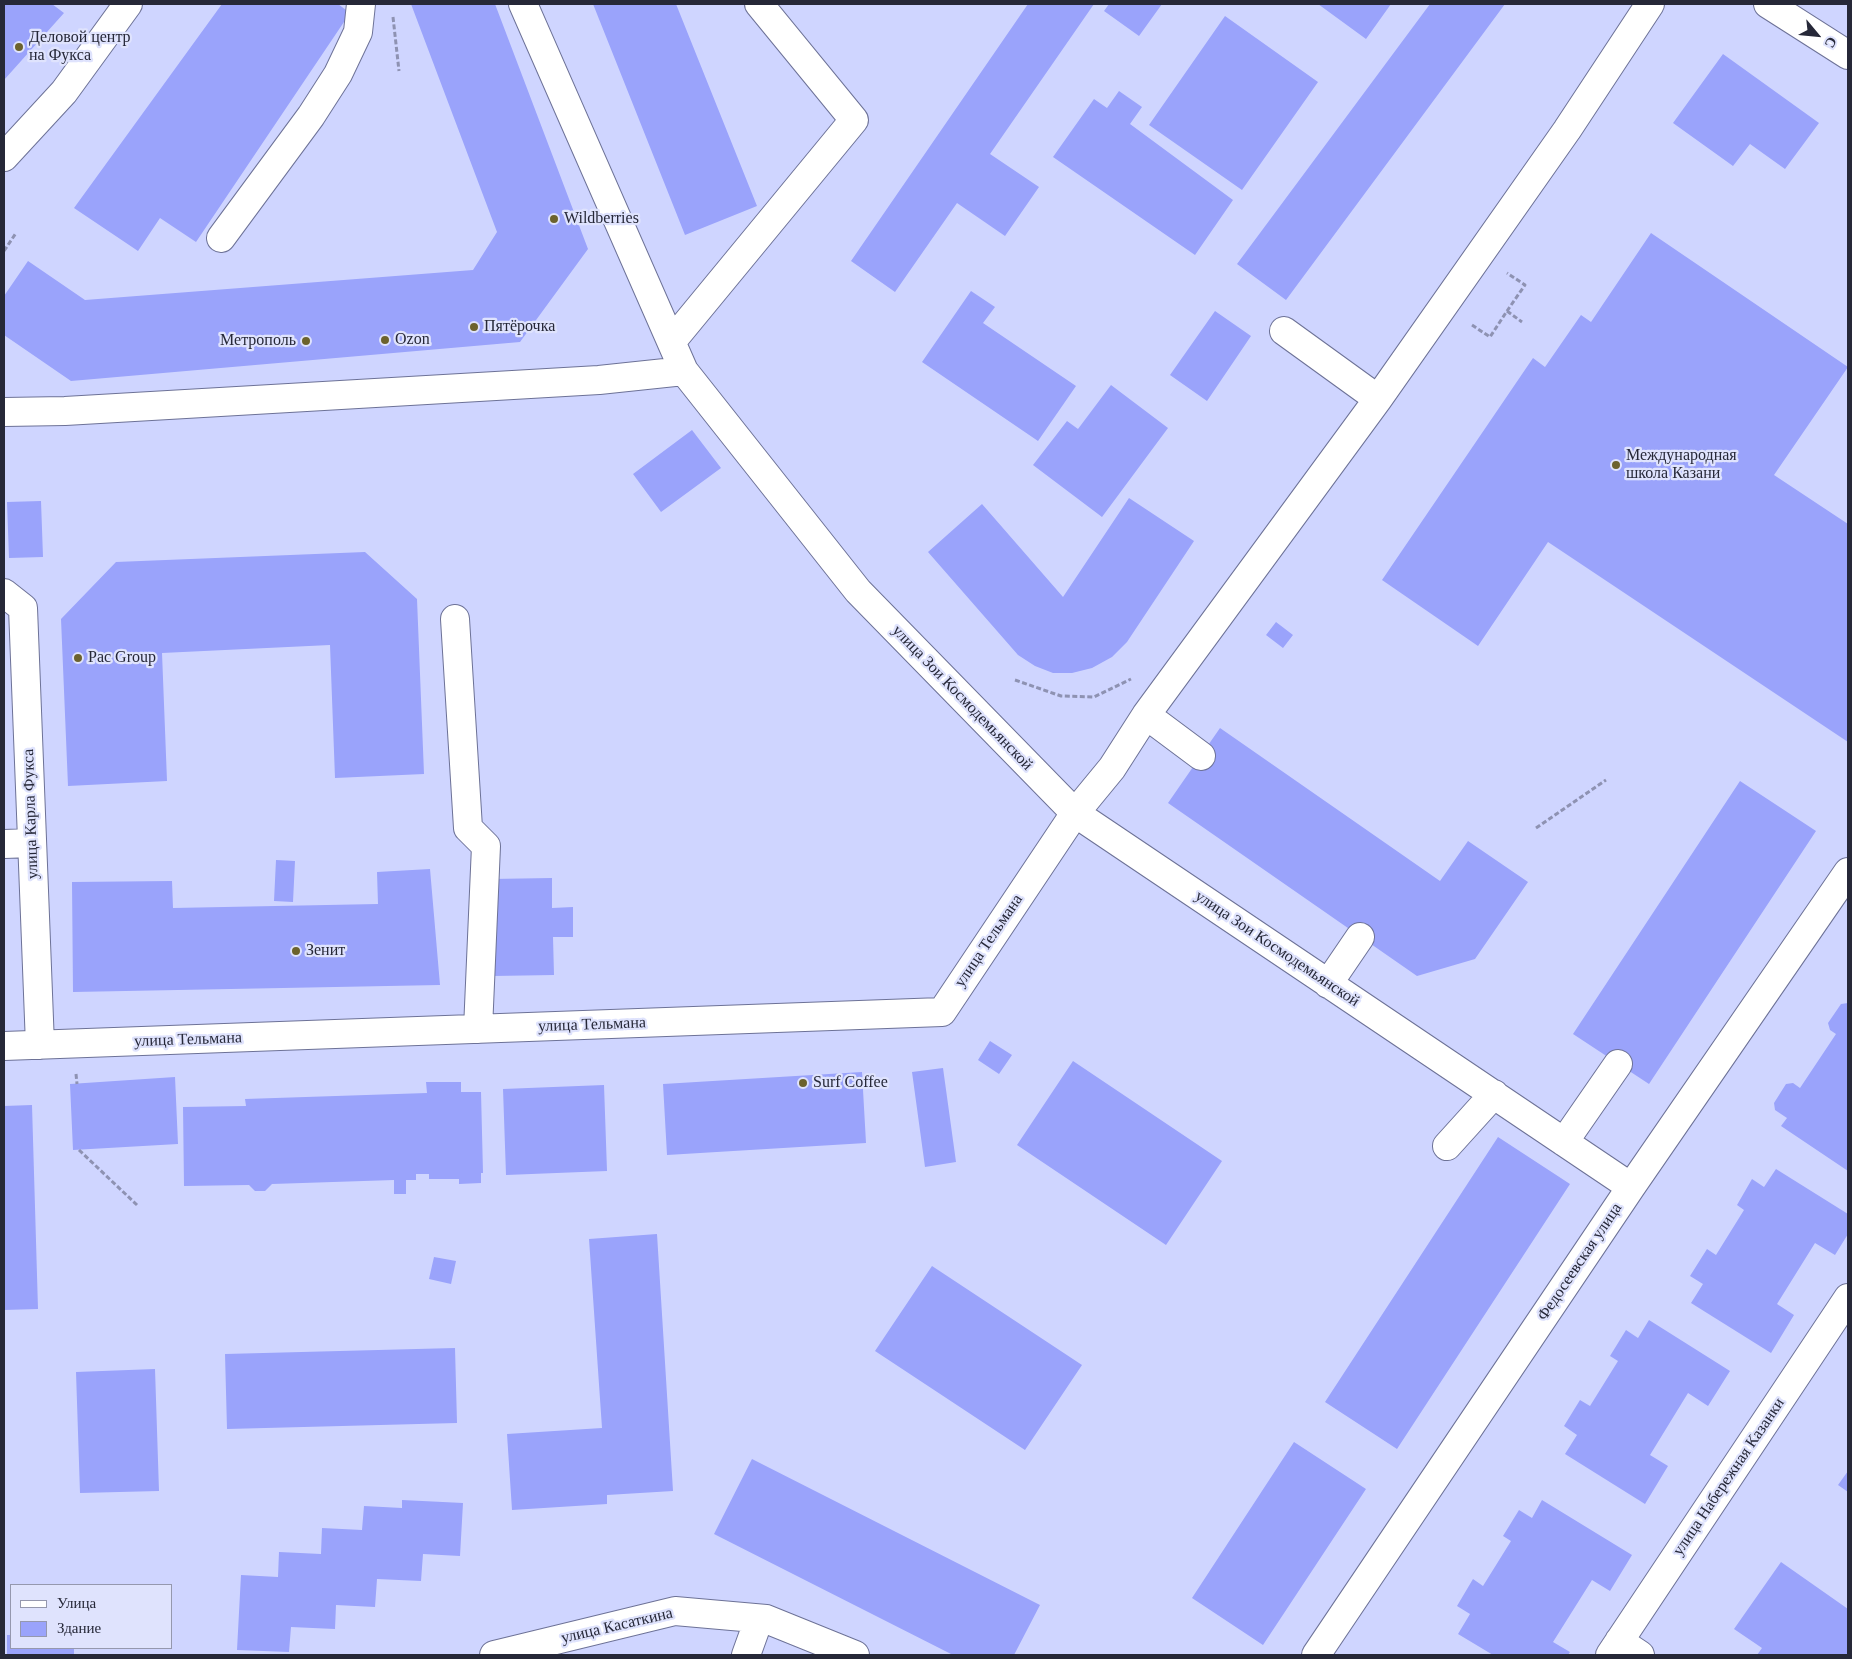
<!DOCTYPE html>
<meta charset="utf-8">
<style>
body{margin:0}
#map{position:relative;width:1852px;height:1659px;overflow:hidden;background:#cfd5ff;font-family:"Times New Roman",serif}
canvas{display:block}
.frame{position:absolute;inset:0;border:5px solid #262838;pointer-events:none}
.legend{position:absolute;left:10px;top:1584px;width:162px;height:65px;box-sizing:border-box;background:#dfe3fd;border:1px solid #9598ae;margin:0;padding:6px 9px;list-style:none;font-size:15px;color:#262838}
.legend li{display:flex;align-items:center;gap:10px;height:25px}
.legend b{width:25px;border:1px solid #9598ae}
.north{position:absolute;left:1792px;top:10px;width:50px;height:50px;-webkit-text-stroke:4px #dfe3fd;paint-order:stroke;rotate:118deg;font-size:14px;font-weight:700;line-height:20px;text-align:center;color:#262838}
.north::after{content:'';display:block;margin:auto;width:18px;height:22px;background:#262838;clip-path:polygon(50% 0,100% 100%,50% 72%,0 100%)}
</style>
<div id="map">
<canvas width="1852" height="1659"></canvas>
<div class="frame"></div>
<ul class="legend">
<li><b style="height:6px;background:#fff"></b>Улица</li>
<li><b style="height:14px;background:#9aa3fb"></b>Здание</li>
</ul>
<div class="north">С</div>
</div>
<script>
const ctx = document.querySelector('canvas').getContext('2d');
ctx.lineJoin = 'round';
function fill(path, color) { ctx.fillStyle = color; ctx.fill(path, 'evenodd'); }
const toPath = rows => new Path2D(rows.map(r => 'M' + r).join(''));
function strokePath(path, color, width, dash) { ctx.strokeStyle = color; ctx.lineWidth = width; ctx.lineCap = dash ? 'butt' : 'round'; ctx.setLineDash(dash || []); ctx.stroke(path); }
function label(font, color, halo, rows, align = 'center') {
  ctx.font = font + ' "Times New Roman",serif'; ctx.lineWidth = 4.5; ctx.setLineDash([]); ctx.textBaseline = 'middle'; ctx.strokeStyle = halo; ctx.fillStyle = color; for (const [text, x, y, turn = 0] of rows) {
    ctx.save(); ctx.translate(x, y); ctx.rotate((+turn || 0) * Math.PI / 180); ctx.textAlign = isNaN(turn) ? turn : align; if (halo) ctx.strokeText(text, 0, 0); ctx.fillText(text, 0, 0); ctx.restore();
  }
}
fill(toPath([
 [4,4,52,4,64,13,4,80],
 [222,4,338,4,350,13,196,242,160,218,138,251,74,208],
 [411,4,495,4,588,249,520,342,71,381,4,335,4,296,28,261,85,300,473,270,497,232],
 [593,4,676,4,757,206,685,235],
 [1028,4,1094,4,990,154,1039,187,1005,236,957,203,895,292,851,261],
 [1109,4,1162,4,1139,36,1104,11],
 [1318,4,1391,4,1366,39],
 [1430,4,1505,4,1286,300,1237,264],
 [1225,16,1318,82,1242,190,1149,125],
 [1723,54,1819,123,1785,169,1750,144,1733,166,1673,123],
 [1119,91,1142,107,1130,124,1233,200,1195,255,1053,157,1094,99,1107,108],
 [1651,233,1848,367,1774,475,1848,524,1848,742,1548,542,1478,646,1382,580,1533,358,1545,367,1581,315,1591,322],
 [971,291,995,307,983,323,1076,386,1038,441,922,362],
 [1215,311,1251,336,1207,401,1170,375],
 [1111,385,1168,428,1102,517,1033,465,1067,421,1078,429],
 [692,430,721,468,661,512,633,474],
 [1129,498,1194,541,1127,642,1112,657,1092,668,1072,673,1053,673,1035,666,1018,655,928,552,982,504,1063,597],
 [41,501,43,557,9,558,7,502],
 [365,552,417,599,424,774,335,778,330,645,162,653,167,781,68,786,61,619,116,562],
 [1276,622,1293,635,1283,648,1266,635],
 [1220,728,1440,881,1468,841,1528,882,1475,959,1417,976,1168,803],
 [1740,781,1816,831,1649,1084,1573,1034],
 [276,860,295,861,293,902,274,901],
 [430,869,440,985,73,992,72,882,172,881,173,908,378,904,377,872],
 [552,878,552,908,573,907,573,937,553,937,554,975,493,976,491,879],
 [1848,1003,1848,1171,1781,1126,1787,1118,1775,1110,1774,1103,1786,1084,1793,1083,1800,1088,1836,1034,1830,1030,1828,1023,1841,1004],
 [990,1041,1012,1055,999,1074,978,1060],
 [1073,1061,1222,1161,1166,1245,1017,1145],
 [943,1068,956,1162,925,1167,912,1072],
 [862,1072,866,1143,667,1155,663,1084],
 [175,1077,178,1144,73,1150,70,1084],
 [426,1082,461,1082,461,1092,481,1092,483,1173,481,1173,481,1183,459,1184,459,1179,429,1179,429,1174,416,1174,416,1180,406,1180,406,1194,394,1194,394,1180,272,1184,265,1191,255,1191,249,1185,184,1186,183,1107,246,1106,245,1099,427,1093],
 [604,1085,607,1171,506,1175,503,1089],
 [32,1105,38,1309,4,1310,4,1106],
 [1498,1137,1570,1184,1397,1449,1325,1402],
 [1776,1169,1848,1214,1848,1234,1835,1255,1815,1243,1777,1304,1794,1315,1771,1353,1691,1303,1703,1284,1690,1276,1707,1249,1716,1255,1744,1210,1737,1205,1752,1179,1764,1187],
 [657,1234,673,1491,607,1495,607,1504,512,1510,507,1434,602,1428,589,1239],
 [434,1257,456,1261,451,1284,429,1279],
 [932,1266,1082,1365,1025,1450,875,1351],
 [1649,1320,1730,1371,1708,1406,1688,1393,1650,1455,1668,1466,1645,1504,1565,1454,1577,1435,1564,1426,1580,1400,1590,1406,1618,1361,1610,1356,1626,1330,1638,1338],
 [455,1348,457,1423,227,1429,225,1354],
 [155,1369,159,1491,80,1493,76,1372],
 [1294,1442,1366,1489,1263,1645,1192,1598],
 [752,1459,1040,1605,1014,1655,953,1655,714,1534],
 [1848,1471,1848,1492,1838,1485],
 [402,1500,463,1503,460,1556,423,1554,421,1581,377,1579,375,1607,336,1605,335,1629,291,1627,289,1652,237,1650,241,1575,278,1577,279,1552,321,1554,322,1528,362,1530,364,1506,402,1508],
 [1542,1500,1632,1555,1610,1591,1592,1580,1553,1642,1570,1652,1568,1655,1493,1655,1458,1634,1470,1614,1457,1606,1473,1579,1483,1586,1511,1541,1503,1536,1519,1510,1532,1518],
 [1781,1562,1848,1609,1848,1655,1757,1655,1762,1648,1734,1629],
 [7,1635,11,1635,11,1648,74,1648,74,1655,7,1655]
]), '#9aa3fb');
const minor = toPath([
 [523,4,684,371,858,591,1075,813,1631,1187],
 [1768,4,1848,55],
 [4,157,64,92,128,4],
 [221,238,311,116,338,74,358,32,361,4],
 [1284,331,1378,399],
 [672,341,854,120,759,4],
 [4,412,65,411,599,380,684,371],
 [4,593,23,608,40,1045],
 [455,619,468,828,486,846,478,1029],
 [1146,715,1201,756],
 [4,844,32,843],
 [1328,984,1360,937],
 [4,1046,942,1012,1075,813,1112,768,1146,715,1378,399,1567,130,1650,4],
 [1564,1142,1618,1064],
 [1447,1146,1494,1094],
 [1619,1641,1640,1655],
 [494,1655,675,1611,766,1619,855,1655],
 [746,1655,759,1619],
 [1316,1655,1631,1187,1848,872],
 [1610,1655,1848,1298]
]);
strokePath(minor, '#6d7297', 30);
strokePath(toPath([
 [393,17,399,71],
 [4,251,16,233],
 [1507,311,1522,322],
 [1472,325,1490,337,1507,311,1525,285,1507,273],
 [1015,680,1061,696,1094,697,1131,679],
 [1536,828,1606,780],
 [76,1074,77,1084],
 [79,1150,137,1205]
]), '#8e92b2', 3, [5, 2.5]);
strokePath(minor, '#fff', 28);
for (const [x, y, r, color] of [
 [19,47,5,"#6c622e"],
 [554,219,5,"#6c622e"],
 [474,327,5,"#6c622e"],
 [385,340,5,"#6c622e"],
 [306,341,5,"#6c622e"],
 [1616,465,5,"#6c622e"],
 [78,658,5,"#6c622e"],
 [296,951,5,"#6c622e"],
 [803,1083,5,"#6c622e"]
]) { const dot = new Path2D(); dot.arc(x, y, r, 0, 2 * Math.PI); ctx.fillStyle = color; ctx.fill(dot); strokePath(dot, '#dfe3fd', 2); }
label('16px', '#262838', '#dfe3fd', [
 ["Деловой центр",29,38],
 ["на Фукса",29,56],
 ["Wildberries",564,219],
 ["Пятёрочка",484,327],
 ["Ozon",395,340],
 ["Метрополь",296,341,"right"],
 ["Международная",1626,456],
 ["школа Казани",1626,474],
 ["Pac Group",88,658],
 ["Зенит",306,951],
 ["Surf Coffee",813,1083]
], 'left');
label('16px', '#262838', '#dfe3fd', [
 ["улица Зои Космодемьянской",962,698,46],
 ["улица Карла Фукса",31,814,-92],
 ["улица Тельмана",989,941,-56],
 ["улица Зои Космодемьянской",1277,949,34],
 ["улица Тельмана",592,1025,-2],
 ["улица Тельмана",188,1040,-2],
 ["Федосеевская улица",1580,1262,-56],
 ["улица Набережная Казанки",1729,1477,-56],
 ["улица Касаткина",617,1626,-13]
]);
</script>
